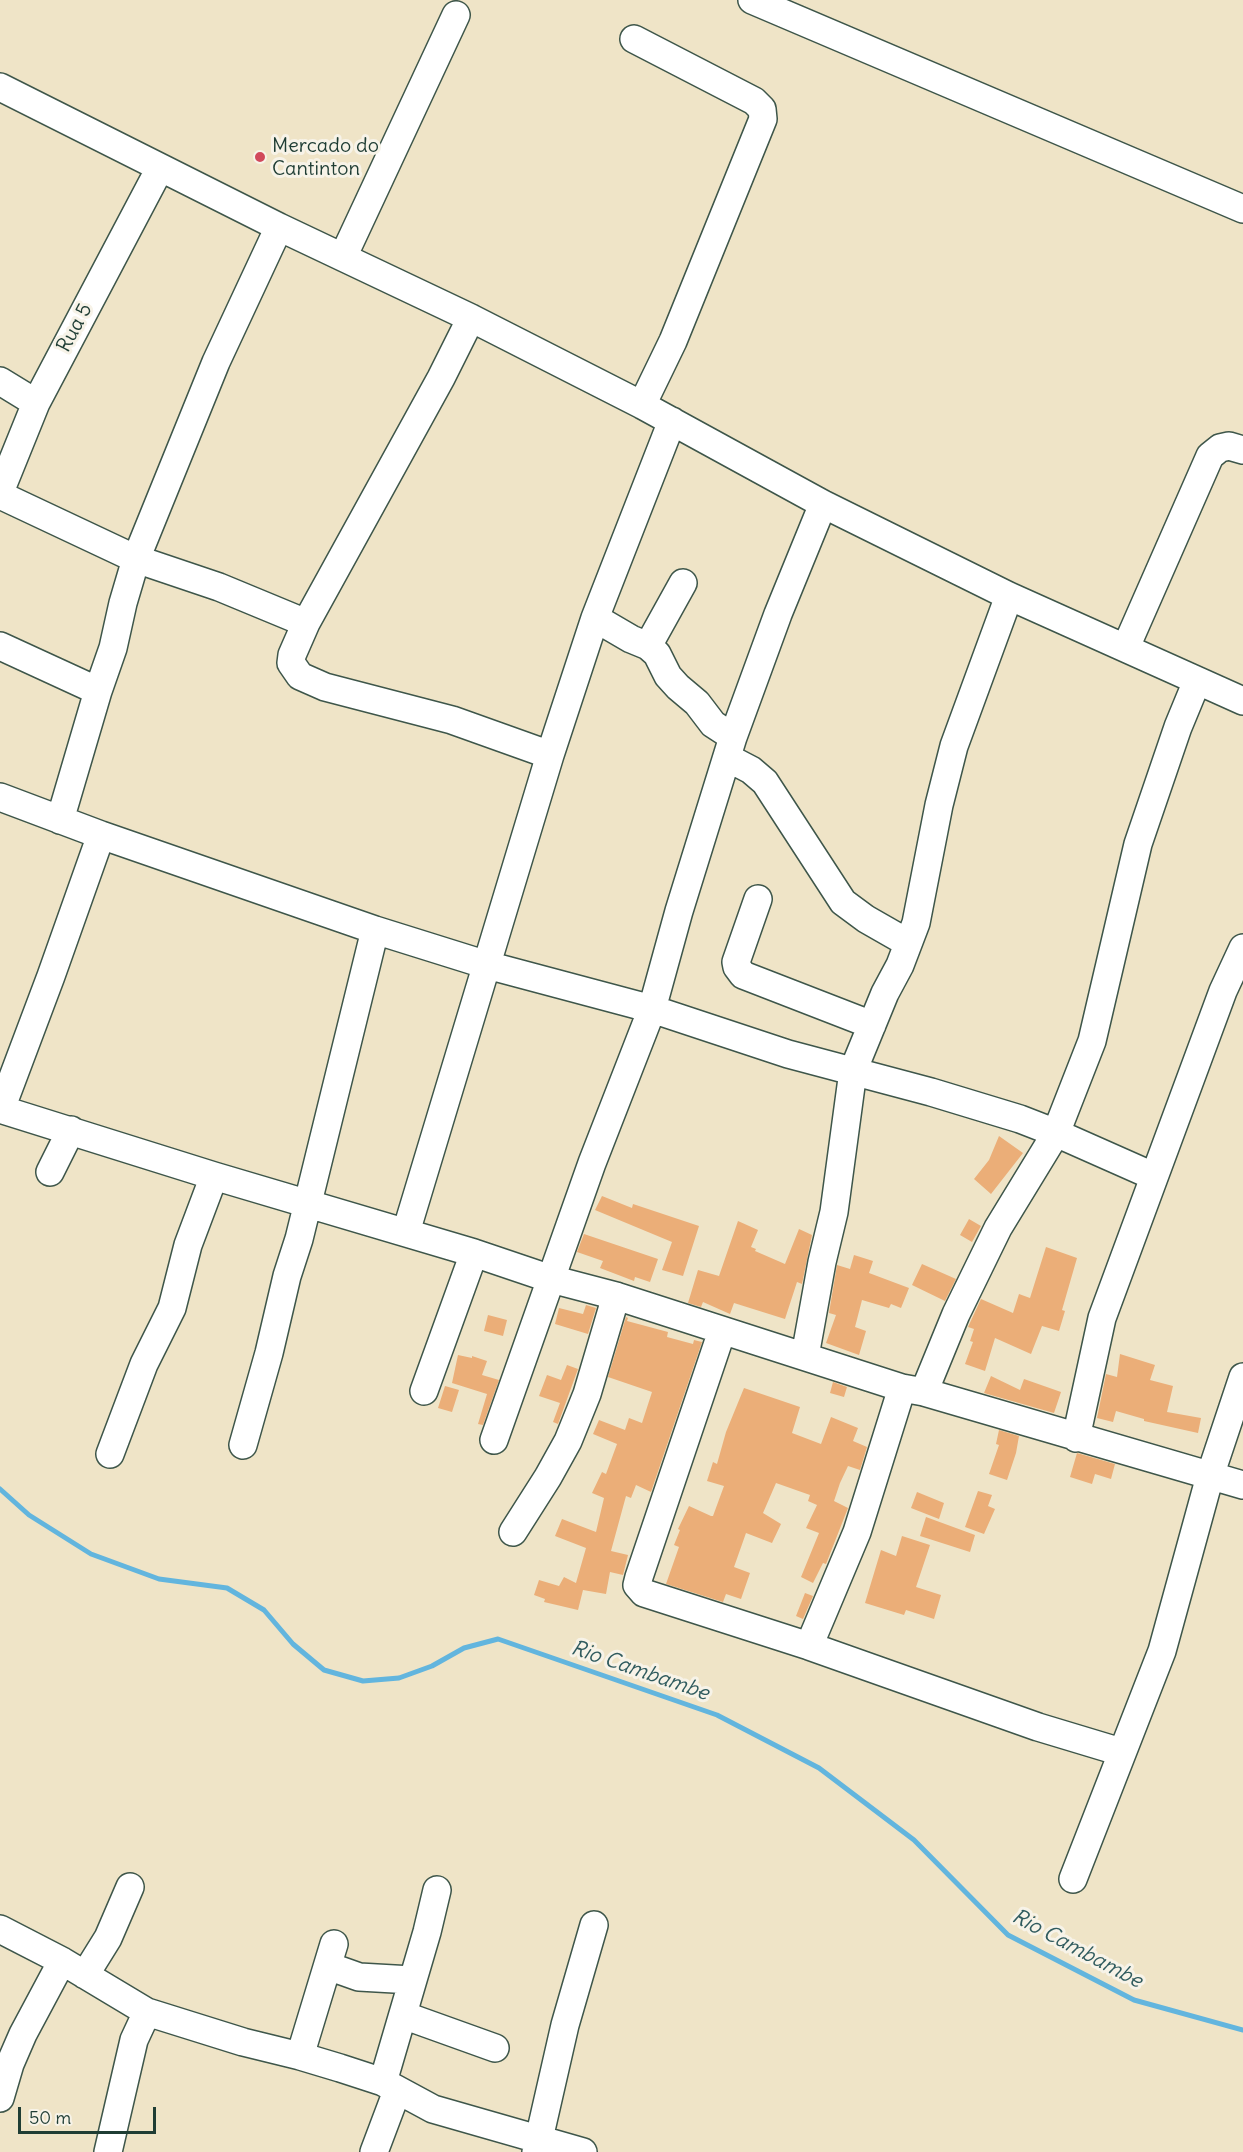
<!DOCTYPE html>
<style>
body{margin:0}
#map{position:relative;width:1243px;height:2152px;overflow:hidden;background:#efe4c7;font-family:Delius,sans-serif}
canvas{display:block}
.scale{position:absolute;left:18px;top:2107px;width:138px;height:27px;box-sizing:border-box;border:3px solid #1f3d34;border-top:0;padding-left:8px;font-size:18px;line-height:21px;white-space:nowrap;color:#1f3d34;-webkit-text-stroke:4px #f7f3e8;paint-order:stroke}
</style>
<div id="map">
<canvas width="1243" height="2152"></canvas>
<div class="scale">50 m</div>
</div>
<script>
const ctx = document.querySelector('canvas').getContext('2d');
ctx.lineJoin = 'round';
const toPath = rows => new Path2D(rows.map(r => 'M' + r).join(''));
function strokePath(path, color, width, dash) { ctx.strokeStyle = color; ctx.lineWidth = width; ctx.lineCap = dash ? 'butt' : 'round'; ctx.setLineDash(dash || []); ctx.stroke(path); }
function fill(path, color) { ctx.fillStyle = color; ctx.fill(path, 'evenodd'); }
function label(font, color, halo, rows, align = 'center') {
  ctx.font = font + ' Delius,sans-serif'; ctx.lineWidth = 6; ctx.setLineDash([]); ctx.textBaseline = 'middle'; ctx.strokeStyle = halo; ctx.fillStyle = color; for (const [text, x, y, turn = 0] of rows) {
    ctx.save(); ctx.translate(x, y); ctx.rotate((+turn || 0) * Math.PI / 180); ctx.textAlign = isNaN(turn) ? turn : align; if (halo) ctx.strokeText(text, 0, 0); ctx.fillText(text, 0, 0); ctx.restore();
  }
}
strokePath(toPath([
 [0,1489,29,1515,91,1554,159,1579,227,1588,264,1610,293,1644,324,1670,363,1681,399,1678,432,1666,464,1648,498,1639,717,1715,819,1768,914,1840,1008,1935,1134,2000,1243,2030]
]), '#62b5de', 5);
fill(toPath([
 [999,1136,1023,1153,991,1194,974,1179,989,1160],
 [602,1196,632,1208,633,1204,699,1226,683,1276,662,1270,672,1242,595,1210],
 [969,1219,981,1226,972,1242,960,1235],
 [738,1221,758,1230,751,1247,756,1249,755,1251,785,1264,799,1229,812,1235,802,1284,797,1282,785,1319,734,1303,730,1314,703,1302,701,1307,688,1303,698,1270,719,1276],
 [584,1234,658,1259,650,1282,635,1277,634,1281,600,1268,603,1261,577,1252],
 [1046,1247,1077,1258,1062,1310,1065,1311,1059,1331,1042,1326,1031,1354,995,1338,985,1371,965,1364,973,1342,970,1341,974,1329,968,1327,981,1299,1013,1313,1019,1294,1030,1298],
 [854,1255,873,1261,869,1273,909,1288,901,1308,891,1304,889,1308,862,1300,855,1327,866,1331,859,1355,826,1343,836,1315,829,1313,837,1265,850,1269],
 [922,1264,956,1279,945,1301,912,1285],
 [586,1305,596,1308,588,1334,555,1324,559,1308,583,1314],
 [488,1315,507,1320,503,1336,484,1331],
 [626,1317,628,1318,627,1321,668,1332,667,1337,693,1344,694,1340,702,1342,651,1492,636,1485,631,1498,626,1496,611,1551,628,1555,623,1575,610,1572,606,1594,583,1590,578,1610,544,1602,545,1599,534,1595,539,1580,559,1586,564,1577,576,1583,586,1548,555,1536,562,1519,596,1532,604,1498,592,1493,602,1472,606,1474,617,1444,593,1434,599,1420,625,1430,629,1418,642,1423,652,1392,608,1377],
 [1120,1354,1155,1365,1150,1380,1173,1386,1167,1412,1201,1418,1198,1433,1144,1421,1144,1419,1116,1411,1113,1422,1097,1418,1106,1374,1117,1377],
 [458,1355,472,1358,472,1356,487,1361,482,1375,499,1380,483,1425,478,1424,487,1394,452,1383],
 [567,1365,578,1369,558,1424,553,1422,560,1403,539,1396,547,1375,561,1380],
 [991,1376,1020,1390,1024,1379,1061,1392,1054,1413,984,1393],
 [833,1382,847,1387,844,1397,830,1393],
 [445,1386,459,1390,452,1412,438,1408],
 [744,1388,800,1407,792,1433,821,1444,831,1417,858,1428,853,1441,867,1447,860,1470,848,1466,840,1483,834,1501,848,1508,826,1564,823,1563,813,1583,801,1577,819,1533,806,1528,817,1505,808,1501,810,1495,776,1483,763,1513,781,1524,772,1543,746,1533,734,1567,750,1573,741,1599,726,1594,723,1602,666,1584,679,1547,674,1545,680,1530,678,1529,689,1506,711,1516,713,1516,724,1486,707,1481,713,1462,717,1464,726,1432],
 [999,1430,1019,1436,1016,1453,1007,1480,989,1474,999,1445,996,1444],
 [1077,1453,1115,1464,1111,1479,1095,1474,1092,1484,1070,1477],
 [978,1491,992,1495,988,1506,995,1509,984,1534,965,1527],
 [917,1492,944,1503,939,1519,911,1508],
 [926,1517,975,1535,970,1552,920,1536],
 [902,1536,930,1545,916,1587,941,1595,934,1619,906,1610,904,1615,865,1603,881,1550,896,1556],
 [805,1593,813,1596,803,1619,796,1616]
]), '#ebae78');
const minor = toPath([
 [752,0,1243,209],
 [634,39,754,101,762,109,763,119,673,341,642,405],
 [0,87,279,227,471,318,642,405,823,504,1009,596,1243,701],
 [343,257,456,15],
 [471,318,441,378,306,623,292,655,291,663,300,676,325,687,452,720,550,755],
 [0,381,36,403],
 [0,492,36,403,160,168],
 [0,495,136,559,219,587,306,623],
 [595,618,631,639,648,646,657,654,668,676,678,687,697,703,713,724,733,737],
 [0,646,98,691],
 [648,646,683,583],
 [1126,647,1210,456,1220,448,1229,446,1243,450],
 [728,758,751,770,765,782,843,902,866,919,908,943],
 [0,797,101,835,375,930,487,965,652,1009,788,1054,931,1092,1020,1119,1056,1133,1153,1176],
 [60,820,98,691,113,648,123,603,136,559,216,362,279,227],
 [758,899,736,962,737,967,743,975,872,1025],
 [0,1109,214,1176,474,1253,551,1279,616,1296,902,1388,924,1392,1243,1485],
 [1,1109,51,976,101,835],
 [50,1172,71,1130],
 [406,1232,550,755,595,618,672,421],
 [722,1331,639,1577,637,1585,644,1593,809,1646,1038,1727,1121,1752],
 [805,1356,822,1262,834,1212,853,1071,885,993,900,965,916,923,939,805,954,746,1009,596],
 [424,1391,474,1253],
 [924,1392,956,1314,998,1228,1056,1133,1092,1041,1138,844,1178,727,1197,681],
 [1076,1438,1102,1318,1223,991,1243,948],
 [494,1440,592,1163,652,1009,679,911,733,737,778,614,823,504],
 [243,1445,269,1353,287,1276,299,1239,375,930],
 [110,1454,144,1364,172,1308,188,1245,214,1176],
 [513,1532,548,1477,568,1441,587,1394,616,1296],
 [809,1646,857,1532,902,1388],
 [1073,1879,1162,1651,1210,1476,1243,1377],
 [0,1929,62,1961,147,2012,243,2042,300,2056,340,2068,383,2082,433,2109,583,2152],
 [328,1966,359,1977,412,1980],
 [85,1975,108,1938,130,1887],
 [403,2015,495,2048],
 [300,2056,334,1944],
 [383,2082,427,1932,437,1890],
 [0,2098,10,2064,23,2034,62,1961],
 [108,2152,134,2040,147,2012],
 [374,2152,397,2091],
 [536,2152,565,2025,594,1925]
]);
strokePath(minor, '#3e564a', 30);
strokePath(minor, '#fff', 27);
for (const [x, y, r, color] of [
 [260,157,6,"#d1495b"]
]) { const dot = new Path2D(); dot.arc(x, y, r, 0, 2 * Math.PI); ctx.fillStyle = color; ctx.fill(dot); strokePath(dot, '#f7f3e8', 2); }
label('20px', '#1f3d34', '#f7f3e8', [
 ["Mercado do",272,146],
 ["Cantinton",272,169]
], 'left');
label('20px', '#1f3d34', '#f7f3e8', [
 ["Rua 5",75,328,-62]
]);
label('italic 21px', '#305b5e', '#f7f3e8', [
 ["Rio Cambambe",640,1671,19],
 ["Rio Cambambe",1077,1949,28]
]);
</script>
